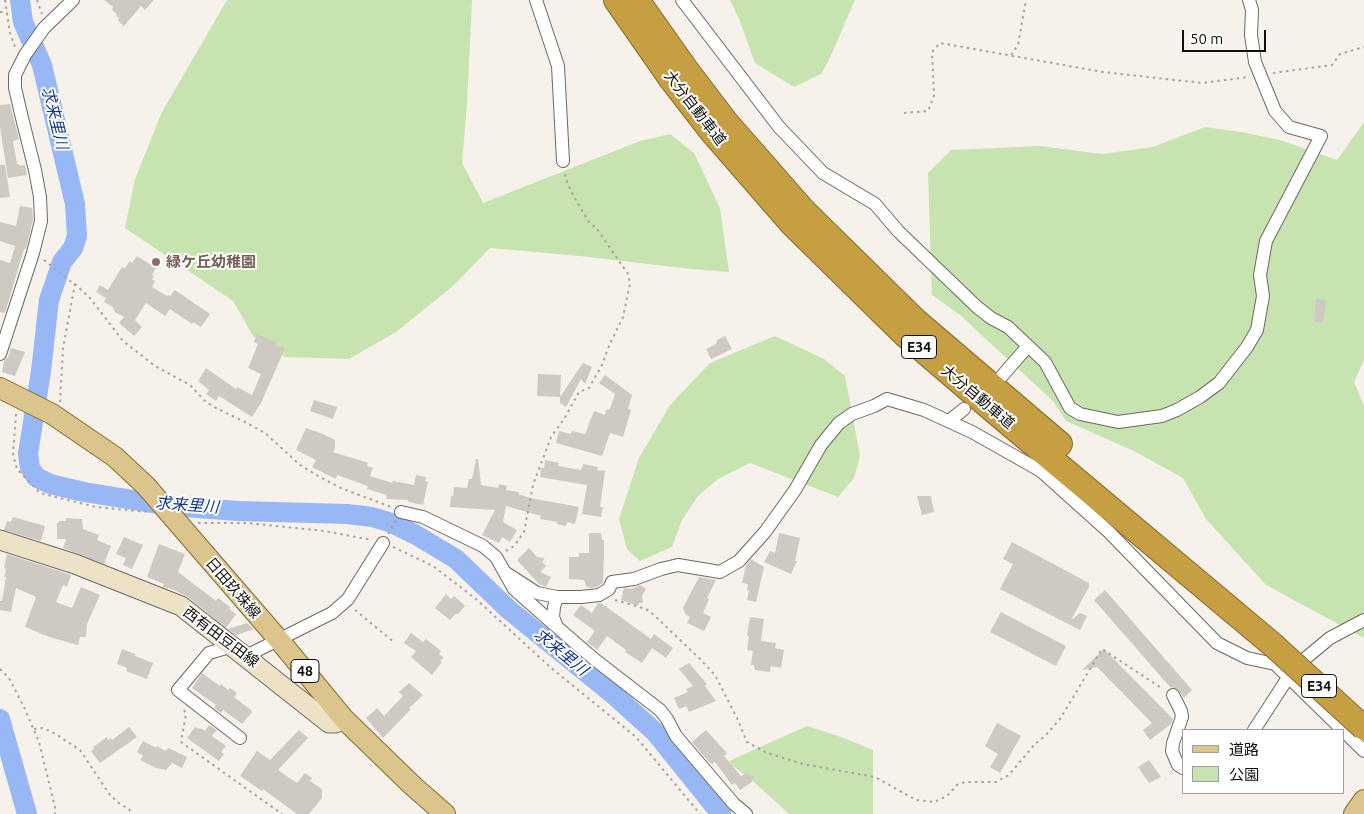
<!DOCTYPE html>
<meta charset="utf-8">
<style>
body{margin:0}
#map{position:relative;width:1364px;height:814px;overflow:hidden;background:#f6f1eb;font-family:Ubuntu,"Noto Sans JP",sans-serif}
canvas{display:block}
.legend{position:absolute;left:1182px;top:729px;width:162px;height:65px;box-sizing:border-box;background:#fff;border:1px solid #9f9f9e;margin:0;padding:6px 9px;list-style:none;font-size:15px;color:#100e0c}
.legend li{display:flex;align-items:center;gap:10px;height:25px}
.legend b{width:25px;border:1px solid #9f9f9e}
.scale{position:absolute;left:1182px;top:30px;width:84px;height:22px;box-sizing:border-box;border:2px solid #100e0c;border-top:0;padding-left:6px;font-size:15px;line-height:18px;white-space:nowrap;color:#100e0c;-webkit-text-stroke:4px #fff;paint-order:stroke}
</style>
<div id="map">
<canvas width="1364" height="814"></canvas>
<ul class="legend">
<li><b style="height:6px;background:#dcc58d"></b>道路</li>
<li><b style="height:14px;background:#c7e4b0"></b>公園</li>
</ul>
<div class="scale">50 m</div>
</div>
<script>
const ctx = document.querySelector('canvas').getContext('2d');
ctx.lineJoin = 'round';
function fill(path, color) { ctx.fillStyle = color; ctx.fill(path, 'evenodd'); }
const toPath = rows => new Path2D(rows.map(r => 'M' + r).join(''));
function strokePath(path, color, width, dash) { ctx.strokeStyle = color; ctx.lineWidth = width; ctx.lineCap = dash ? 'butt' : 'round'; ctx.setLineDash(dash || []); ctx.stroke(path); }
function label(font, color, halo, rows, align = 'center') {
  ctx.font = font + ' Ubuntu,"Noto Sans JP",sans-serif'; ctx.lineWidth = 4; ctx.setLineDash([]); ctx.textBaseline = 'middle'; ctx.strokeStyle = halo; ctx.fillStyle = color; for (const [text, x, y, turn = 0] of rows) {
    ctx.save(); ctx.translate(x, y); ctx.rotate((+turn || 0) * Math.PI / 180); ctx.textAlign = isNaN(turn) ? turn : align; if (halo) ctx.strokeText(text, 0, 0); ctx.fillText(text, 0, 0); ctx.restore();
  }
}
fill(toPath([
 [227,0,472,0,467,104,462,163,483,203,640,141,670,134,694,153,720,208,729,272,691,269,580,256,490,248,453,286,396,332,349,359,285,357,253,336,233,301,125,228,135,179,162,112],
 [730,0,855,0,829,60,821,74,794,87,755,63,739,19],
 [1364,122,1364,360,1354,382,1364,406,1364,638,1266,585,1206,519,1183,478,1134,451,1066,421,1053,401,960,315,932,295,928,173,951,150,1040,146,1102,154,1153,147,1205,127,1241,132,1280,140,1337,160],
 [775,336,824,359,845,376,860,456,854,478,838,497,750,463,718,479,698,496,682,520,672,547,640,561,627,549,619,519,639,458,670,405,710,363],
 [807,726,841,737,873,750,873,814,789,814,753,781,732,765,729,761]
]), '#c7e4b0');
strokePath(toPath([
 [20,0,23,22,42,65,75,204,77,236,73,248,62,262,49,300,41,371,28,454,30,468,36,477,50,484,84,492,170,506,239,511,347,514,372,517,392,523,416,535,456,559,508,609,614,695,655,732,721,814],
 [0,719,27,814]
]), '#98b8f5', 20);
fill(toPath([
 [104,0,154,0,145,10,141,6,124,26,118,21,119,18,116,16,117,14,112,10,113,7],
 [10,104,19,139,13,141,17,164,19,164,19,166,25,165,27,175,8,178,0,127,0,105],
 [0,165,5,165,10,197,0,198],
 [20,206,32,208,33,220,26,249,24,249,5,313,0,312,0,260,10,263,15,246,0,241,0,222,16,226],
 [137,256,156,268,152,275,154,276,152,279,155,281,152,287,167,296,168,295,170,296,175,290,210,314,201,327,193,322,192,324,170,309,165,316,146,303,135,320,142,327,134,336,119,323,124,317,115,312,113,307,104,302,106,298,96,292,100,285,108,290,122,267,125,268,130,261,132,263],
 [1316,299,1326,300,1323,323,1314,322],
 [257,334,277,342,275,346,285,348,261,403,252,417,219,396,216,401,206,394,209,390,198,381,206,368,236,389,237,387,252,395,261,374,248,368,258,344,254,342],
 [725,336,732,349,711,359,706,349,716,344,717,340],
 [11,348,25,352,15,376,2,372,4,361,8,357],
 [583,363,592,367,585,384,581,379,566,407,560,403,560,397],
 [538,374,561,375,560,397,537,396],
 [605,375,632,395,628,409,631,410,623,437,610,433,602,456,556,443,559,431,571,434,572,431,585,434,594,411,605,415,606,410,610,409,615,394,599,383],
 [314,400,337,407,333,419,310,411],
 [306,428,323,434,335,440,335,448,333,452,368,463,367,466,373,468,370,476,392,483,393,481,414,485,416,475,426,477,425,481,428,482,423,505,409,502,408,500,386,499,387,495,367,489,368,486,337,475,336,479,312,467,316,460,296,450],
 [476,459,478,459,481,485,498,488,499,484,507,486,506,490,519,492,518,494,530,498,579,507,575,524,567,522,566,526,557,524,557,522,540,519,541,516,506,506,503,522,517,530,510,542,502,537,499,543,482,535,495,510,450,507,451,496,453,496,454,487,467,488,469,479,472,479],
 [545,460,559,463,558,466,581,470,583,464,598,467,597,470,605,471,600,507,603,507,601,517,582,514,587,485,540,477,541,468,544,468],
 [917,496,931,496,934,512,922,515],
 [13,517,45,526,41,541,4,530,7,521,11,522],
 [66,518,82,519,83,529,99,535,97,540,111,546,104,564,63,548,66,539,57,539,57,523,59,523,59,521,66,521],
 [589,533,601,533,602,540,604,540,604,554,603,583,596,587,590,588,586,586,584,580,569,579,569,557,579,557,579,553,589,553],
 [779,533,800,538,795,561,797,561,791,574,764,562,770,551,775,553],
 [124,537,143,545,132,569,123,565,126,558,116,554],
 [1012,542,1089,583,1089,587,1071,620,1080,613,1087,616,1080,630,1000,589,1013,564,1003,559],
 [159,544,185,554,178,572,216,601,218,598,230,607,229,609,236,614,226,628,188,597,172,589,163,587,164,584,147,577],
 [529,548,537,557,545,558,542,562,546,566,540,572,551,577,546,587,538,583,517,560],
 [7,554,71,575,67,587,63,585,56,602,72,608,81,587,100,595,87,624,86,637,80,637,78,645,49,637,25,627,36,597,16,588,11,612,0,610,0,601,2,601,6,577,4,577,6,569,4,568],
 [751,559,764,567,756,602,747,600,749,590,747,590,748,584,742,583,746,565],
 [699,577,716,580,707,598,709,599,703,613,711,617,704,631,687,623,690,617,686,615,683,608],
 [640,585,646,589,642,596,643,603,639,603,638,606,621,600,624,588,632,589],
 [1105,590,1192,690,1184,698,1178,689,1170,687,1094,600],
 [446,594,451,599,454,596,465,606,458,614,455,614,450,620,435,608],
 [598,603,601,603,651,639,654,634,673,648,666,658,652,648,642,663,625,652,626,650,607,636,597,650,587,642,595,631,573,615,581,605,592,613],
 [1001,612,1066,646,1056,666,990,632],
 [750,617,764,619,761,641,776,643,775,648,784,650,781,668,771,666,770,672,755,670,754,665,751,665,753,651,747,650,749,636,747,636],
 [247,623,254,629,236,635,228,629],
 [411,633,423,642,426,639,441,651,439,654,444,658,440,661,442,662,432,675,411,657,416,651,404,643],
 [122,649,135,654,135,656,153,663,147,679,126,671,127,668,117,664],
 [1104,649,1173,719,1171,724,1150,740,1143,730,1152,723,1097,667,1082,670],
 [689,663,707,684,705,686,716,701,689,712,686,706,679,709,674,698,688,692,686,689,693,686,679,669],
 [202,673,220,686,221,684,228,690,230,688,237,693,234,697,251,710,252,712,242,724,223,710,221,713,214,708,216,705,192,688],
 [409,683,423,695,409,708,411,709,383,738,366,718,377,708,384,716,403,696,399,692],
 [997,723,1021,736,1000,773,990,767,998,754,985,746],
 [209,725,217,730,212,736,226,746,221,752,224,754,219,761,187,738,195,727,199,729,200,728,205,731],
 [129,727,137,737,100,763,91,751,94,749,93,747,107,737,108,740,111,738,112,740],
 [299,730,308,738,278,770,297,783,305,773,312,778,310,781,322,789,322,798,309,814,297,814,263,789,262,791,240,776,257,751,270,760],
 [706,730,727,753,724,756,741,776,746,773,755,777,751,780,753,781,740,790,735,783,732,785,715,762,712,764,709,762,692,742],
 [143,741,156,748,157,746,166,751,168,748,187,757,182,768,172,763,166,770,156,768,140,760,143,756,137,752],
 [1149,760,1161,777,1149,783,1138,767]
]), '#cfc9c4');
const minor = toPath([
 [536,0,558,66,563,161],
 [682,0,779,127,823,173,875,204,898,231,977,307,991,318,1008,327,1045,362,1070,408,1080,414,1118,422,1162,416,1177,410,1200,397,1219,383,1247,347,1257,330,1263,296,1260,275,1266,241,1321,136,1289,127,1275,111,1255,62,1251,35,1252,10,1249,0],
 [0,354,33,253,41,221,40,197,35,170,22,118,15,88,15,75,25,55,44,28,73,0],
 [1002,376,1028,346],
 [949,421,964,409],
 [401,512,423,517,483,546,496,557,514,589,557,627],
 [506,573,537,593,557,597,581,597,599,595,609,589,612,582,634,579,661,569,678,565,720,572,739,561,765,532,795,490,821,445,839,423,852,414,874,406,887,399,924,410,972,432,1041,471,1109,532,1217,643,1247,658,1275,664,1364,751],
 [557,597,554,607,553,617,557,627,594,659,660,710,667,719,676,736,734,804,746,814],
 [233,646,209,653,178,690,240,738],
 [246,656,332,613,348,599,383,543],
 [1173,695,1181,711,1182,717,1173,743,1172,751,1178,765,1183,768],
 [1254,730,1295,667,1330,638,1364,620]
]);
const secondary = toPath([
 [0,540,75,564,181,606,329,723,335,723,344,719]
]);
const primary = toPath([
 [0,388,52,414,115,457,146,486,279,640,344,719,413,786,445,814],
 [1354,814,1364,800]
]);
const motorway = toPath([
 [616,0,671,79,712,132,792,224,904,334,994,411,1273,645],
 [637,0,685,68,726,122,804,211,916,321,1060,444]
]);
strokePath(minor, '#6c6863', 14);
strokePath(secondary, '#6c6863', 21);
strokePath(primary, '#866c2e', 22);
strokePath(motorway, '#866c2e', 26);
strokePath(toPath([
 [5,0,10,33,15,47],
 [37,0,42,14],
 [0,12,7,12],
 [1011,55,1018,45,1026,0],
 [1273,73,1332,65,1340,54,1364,47],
 [904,113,928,111,934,96,932,52,940,43,1103,72,1202,83,1249,77],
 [44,260,70,281,75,284,90,298,123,341,155,366,190,385,205,401,216,408,245,422,265,433,300,465,318,476,341,488,391,507],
 [60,402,63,348,75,284],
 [16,414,13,455,17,469,40,493,96,507,148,512],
 [198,523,248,523,324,531,372,540],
 [388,534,396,521],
 [393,547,433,566,476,599,550,667,636,737,700,814],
 [506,551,514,546,524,532,533,485,551,437,564,419,579,392,589,388,602,365,609,346,623,317,630,284,628,274,597,229,589,222,574,197,567,182,565,173],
 [615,600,646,609,654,615,700,659,715,675,737,718,747,742,767,753,803,764,875,777,916,800,934,802,947,796,957,785,965,782,996,782,1009,775,1034,745,1045,736,1060,719,1102,649,1163,689],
 [355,610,395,643],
 [0,669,9,678,24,707,39,742,55,807,55,814],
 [184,710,186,714,181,742,282,814],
 [34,729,43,728,54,733,80,750,110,795,120,804,129,809,132,814]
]), '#a7a39e', 2, [2.5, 4]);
strokePath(minor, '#fff', 12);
strokePath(secondary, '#eee2c6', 19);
strokePath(primary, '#dcc58d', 20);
strokePath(motorway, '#c59f41', 24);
const motorwayBridge = toPath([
 [1273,645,1364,728]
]);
strokePath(motorwayBridge, '#866c2e', 26, []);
strokePath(motorwayBridge, '#c59f41', 24);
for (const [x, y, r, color] of [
 [156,262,5,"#8d6e63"]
]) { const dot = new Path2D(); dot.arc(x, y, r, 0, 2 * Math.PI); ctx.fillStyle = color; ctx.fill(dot); strokePath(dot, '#fff', 2); }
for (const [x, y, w] of [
 [919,347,35],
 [305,671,28],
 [1319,686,35]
]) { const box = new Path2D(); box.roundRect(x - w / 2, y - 11.5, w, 23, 4); ctx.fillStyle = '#fff'; ctx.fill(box); strokePath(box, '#100e0c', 1); }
label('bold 14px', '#100e0c', null, [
 ["E34",919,347],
 ["48",305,671],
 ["E34",1319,686]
]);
label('15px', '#100e0c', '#fff', [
 ["大分自動車道",695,108,52],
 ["大分自動車道",978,397,40],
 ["日田玖珠線",233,588,49],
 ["西有田豆田線",221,637,37]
]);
label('bold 15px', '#785e54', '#fff', [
 ["緑ケ丘幼稚園",166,262]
], 'left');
label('italic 16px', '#10358a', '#fff', [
 ["求来里川",55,118,76],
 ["求来里川",187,505,4],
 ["求来里川",561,652,39]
]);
</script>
